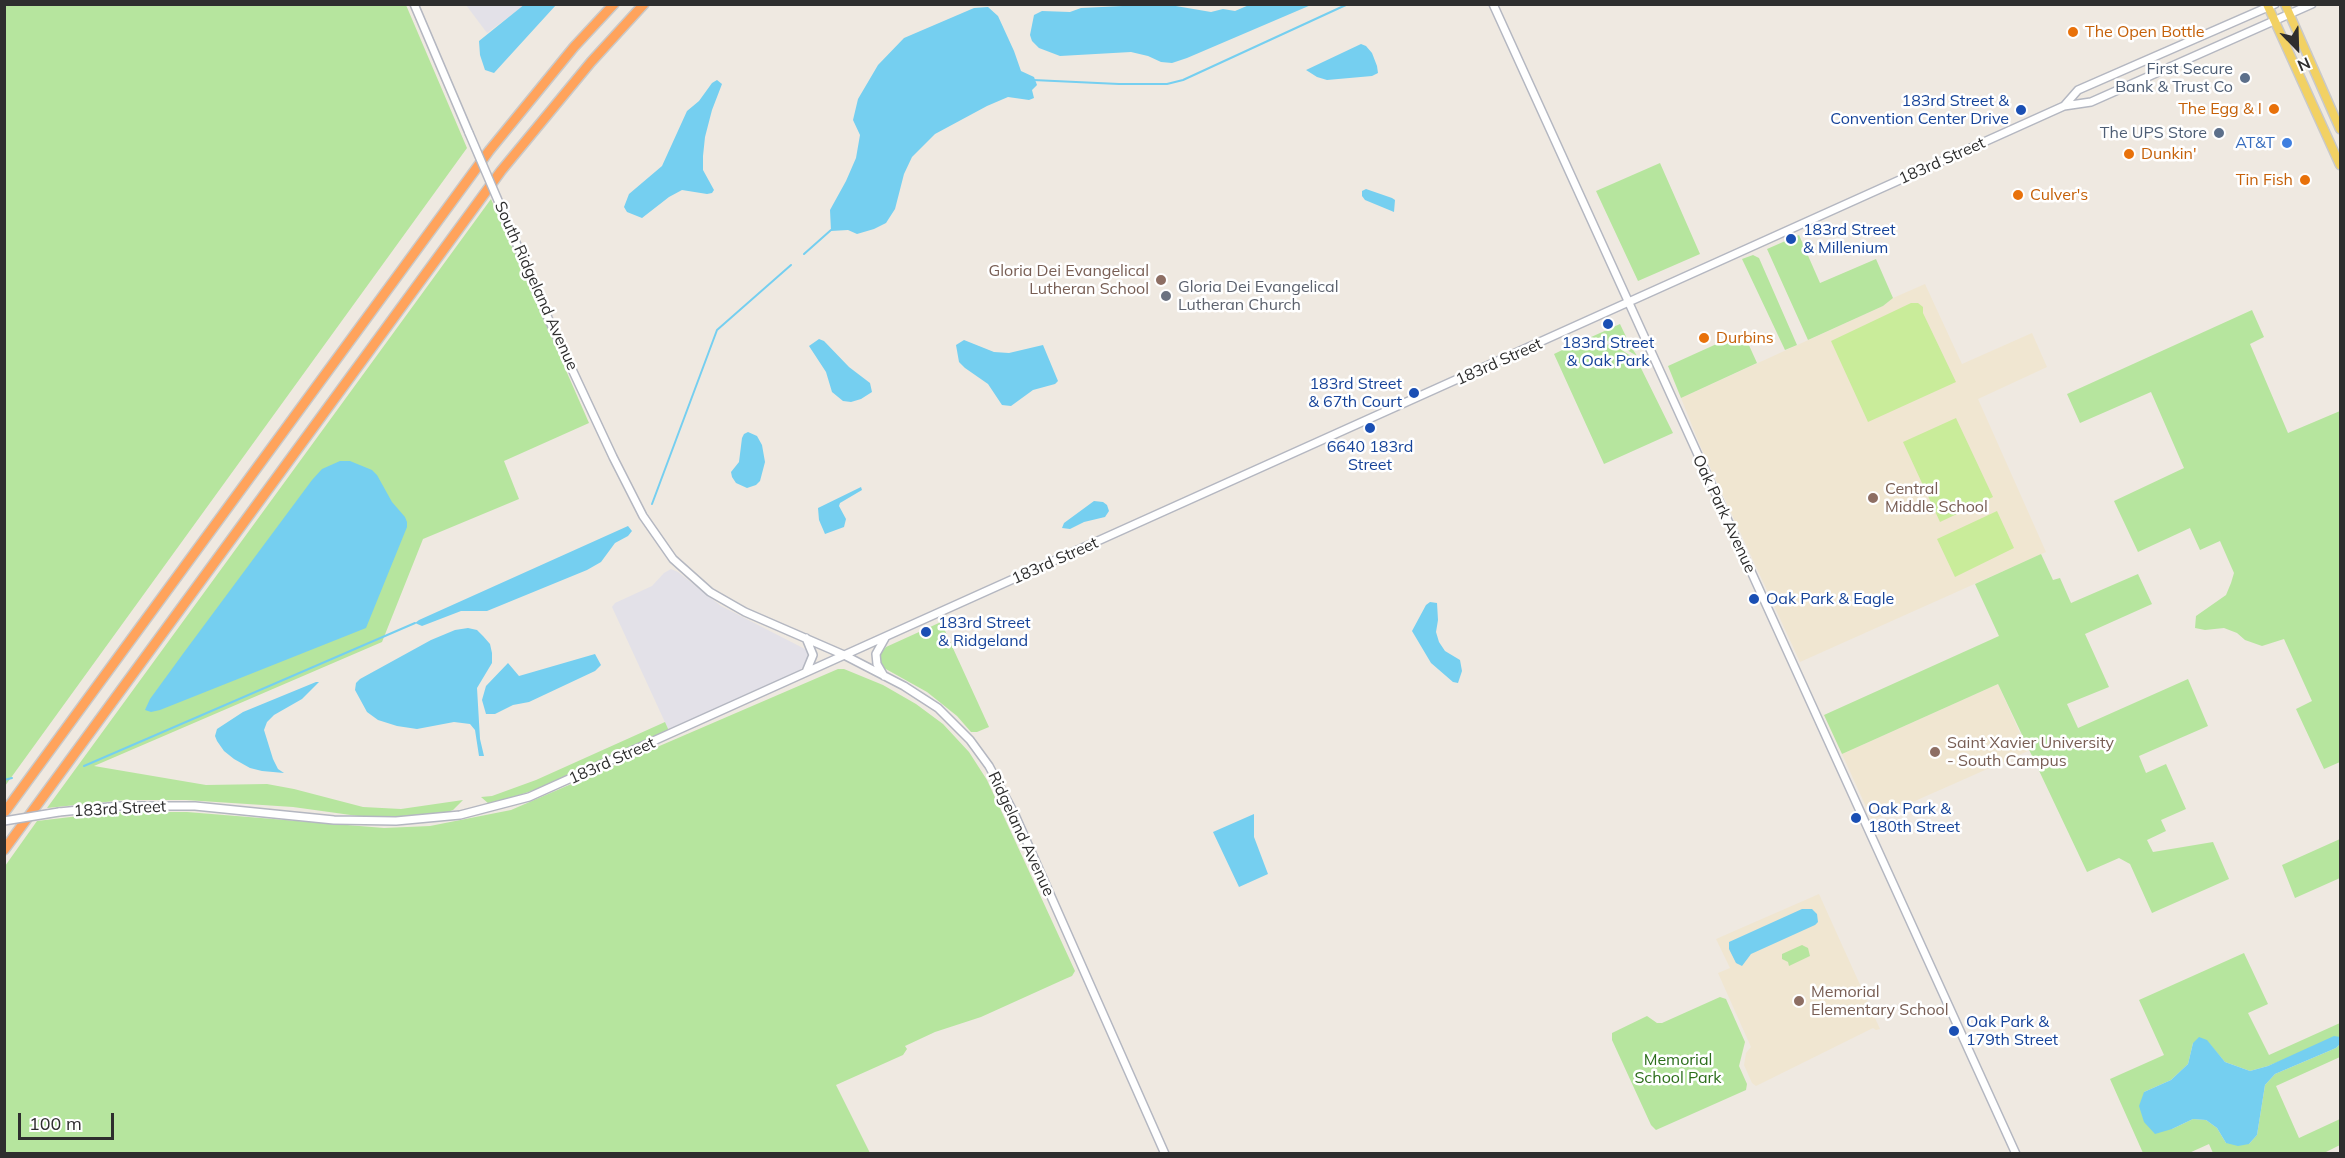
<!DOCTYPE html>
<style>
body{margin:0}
#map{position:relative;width:2345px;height:1158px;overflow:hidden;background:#efe9e1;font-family:Mulish,sans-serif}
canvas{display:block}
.frame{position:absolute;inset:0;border:6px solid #2e2e2e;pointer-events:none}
.north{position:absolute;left:2267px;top:18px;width:60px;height:60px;-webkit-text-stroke:4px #fff;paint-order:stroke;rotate:157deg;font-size:16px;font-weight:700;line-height:24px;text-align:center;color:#2e2e2e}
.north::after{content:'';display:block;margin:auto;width:21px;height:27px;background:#2e2e2e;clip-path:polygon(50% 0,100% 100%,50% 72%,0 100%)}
.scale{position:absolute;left:18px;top:1113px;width:96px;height:27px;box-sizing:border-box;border:3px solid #2e2e2e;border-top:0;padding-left:8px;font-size:18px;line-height:21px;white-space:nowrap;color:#2e2e2e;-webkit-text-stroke:4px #fff;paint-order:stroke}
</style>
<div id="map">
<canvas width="2345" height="1158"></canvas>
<div class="frame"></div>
<div class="north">N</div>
<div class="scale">100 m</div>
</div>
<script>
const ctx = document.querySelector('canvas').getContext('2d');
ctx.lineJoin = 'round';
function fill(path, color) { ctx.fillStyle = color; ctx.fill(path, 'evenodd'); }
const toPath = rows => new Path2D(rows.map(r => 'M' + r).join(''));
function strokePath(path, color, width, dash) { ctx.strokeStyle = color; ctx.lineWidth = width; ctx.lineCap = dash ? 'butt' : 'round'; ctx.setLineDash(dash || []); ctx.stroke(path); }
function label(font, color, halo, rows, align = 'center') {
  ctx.font = font + ' Mulish,sans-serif'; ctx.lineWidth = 5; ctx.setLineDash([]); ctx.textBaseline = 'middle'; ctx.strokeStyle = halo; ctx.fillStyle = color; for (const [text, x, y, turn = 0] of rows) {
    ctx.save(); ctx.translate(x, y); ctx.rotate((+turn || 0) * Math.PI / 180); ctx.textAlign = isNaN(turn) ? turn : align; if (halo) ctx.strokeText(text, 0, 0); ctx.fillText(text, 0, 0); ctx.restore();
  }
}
fill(toPath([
 [466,5,525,5,487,33],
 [671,569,678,572,721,606,807,650,808,657,806,664,800,670,669,731,612,607,615,603,652,586,664,573]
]), '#e3e1e8');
fill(toPath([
 [1925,284,1962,364,2032,333,2047,367,1978,399,2046,552,1800,662,1699,443,1681,398,1883,306,1893,298],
 [1998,684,2028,751,1872,820,1842,754],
 [1819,894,1880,1029,1876,1030,1873,1028,1756,1086,1752,1083,1744,1065,1746,1053,1751,1047,1718,973,1730,968,1716,939]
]), '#f0e6d1');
fill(toPath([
 [4,5,406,5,467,148,5,786],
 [1660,163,1700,254,1638,281,1596,191],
 [491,199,589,423,504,461,519,499,423,539,382,642,94,766,206,785,267,784,294,789,363,807,401,809,463,800,453,810,445,813,395,817,358,816,293,807,186,800,125,800,47,808],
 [1799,235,1820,283,1876,259,1893,298,1883,306,1808,340,1767,249],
 [1753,255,1759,258,1797,345,1785,350,1742,259],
 [2252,310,2264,337,2250,344,2288,433,2340,411,2340,762,2324,769,2296,709,2312,701,2284,639,2262,646,2245,640,2237,633,2224,628,2205,630,2195,628,2196,616,2226,595,2231,583,2234,573,2220,541,2200,550,2190,528,2138,552,2114,501,2184,468,2151,392,2080,423,2067,394],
 [1620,324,1630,345,1637,356,1617,344,1602,339,1589,338],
 [1743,332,1757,363,1681,398,1668,366],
 [1591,340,1617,347,1637,360,1673,433,1604,464,1554,354,1581,341],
 [2041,554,2053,580,2060,578,2071,603,2138,574,2152,604,2085,634,2109,687,2067,704,2078,728,2188,679,2208,726,2139,756,2146,773,2166,764,2186,809,2161,820,2166,831,2147,840,2153,852,2213,842,2229,879,2152,913,2130,864,2119,858,2087,872,1998,684,1842,754,1824,715,1999,636,1975,584],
 [941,622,989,727,977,732,971,732,957,716,927,692,884,668,880,661,880,654,886,647],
 [838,669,844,669,883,685,916,704,943,724,969,752,987,780,1075,971,1072,976,1065,979,981,1017,935,1032,905,1046,907,1049,903,1055,836,1085,870,1153,5,1153,5,866,37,821,113,812,187,812,384,828,430,826,511,810],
 [665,722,669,731,540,788,499,802,489,804,481,797,492,796,536,780],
 [2340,839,2340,878,2295,898,2282,865],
 [1802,945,1808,948,1810,956,1789,966,1788,962,1782,959,1782,954],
 [2244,953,2268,1004,2248,1013,2269,1055,2340,1023,2340,1037,2268,1066,2250,1071,2225,1062,2207,1041,2193,1043,2188,1064,2171,1080,2144,1092,2172,1129,2193,1119,2206,1120,2217,1128,2226,1143,2249,1144,2257,1135,2265,1085,2275,1074,2336,1048,2340,1044,2340,1057,2276,1086,2299,1138,2340,1119,2340,1145,2326,1152,2326,1154,2213,1153,2209,1144,2189,1153,2143,1153,2110,1079,2164,1055,2139,1000],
 [1720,997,1726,999,1745,1042,1739,1066,1747,1084,1746,1090,1656,1130,1651,1125,1612,1040,1612,1033,1647,1016,1657,1023,1662,1023]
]), '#b6e59e');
fill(toPath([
 [1911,303,1918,303,1923,307,1923,313,1956,382,1868,422,1831,341],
 [1956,418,1993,497,1940,522,1903,442],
 [1997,511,2014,548,1955,577,1937,539]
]), '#c9ec9a');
fill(toPath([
 [525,4,556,5,494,73,485,70,480,55,479,41],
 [1164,4,1211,12,1223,9,1235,11,1249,5,1311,5,1187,58,1172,63,1161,62,1148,56,1131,52,1060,56,1039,48,1032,41,1030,35,1034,15,1042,11,1070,12,1081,8],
 [988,7,998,16,1014,51,1021,71,1034,77,1037,85,1032,90,1034,98,1029,100,1008,97,987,106,935,134,912,157,904,174,895,209,886,223,874,229,857,234,848,230,831,231,830,210,846,181,856,158,860,135,853,120,858,99,878,65,904,38,974,8],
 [1361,44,1366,46,1372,53,1377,66,1378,73,1372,76,1327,80,1317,77,1306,70],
 [717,80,722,84,712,110,705,137,703,156,703,170,714,190,712,193,707,194,682,190,669,197,642,218,627,212,624,207,629,194,662,166,687,111,699,101,712,83],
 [1366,189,1392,198,1395,200,1394,212,1365,200,1362,196,1362,191],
 [819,339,824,341,849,367,870,383,872,392,861,399,851,402,843,401,832,392,826,372,809,346],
 [964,340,994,352,1009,353,1043,345,1058,381,1055,384,1033,390,1011,406,1002,405,988,384,965,368,959,362,956,345],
 [748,432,757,436,762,445,765,462,760,481,756,485,747,488,736,483,732,477,731,472,739,462,742,438,744,434],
 [340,461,350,461,372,470,377,475,392,502,405,517,407,522,407,527,366,628,160,710,151,712,145,710,150,699,185,651,312,480,322,469],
 [861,487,862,490,840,503,839,506,846,519,844,527,825,534,819,520,818,508],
 [1094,501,1103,502,1107,505,1109,511,1105,517,1084,522,1070,529,1062,528,1064,523],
 [628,526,632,531,628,536,615,543,601,562,587,570,487,611,461,611,422,626,415,623,419,620],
 [1430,602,1437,603,1438,620,1436,632,1439,642,1445,651,1460,660,1462,671,1458,683,1453,682,1431,663,1412,631,1426,605],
 [468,628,477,630,483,636,490,644,492,653,492,663,477,688,480,739,484,756,479,756,475,730,470,724,454,722,417,729,397,726,378,720,367,712,355,690,356,683,360,679,431,640,455,630],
 [595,654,601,665,595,671,529,702,513,705,495,714,486,714,482,700,486,686,508,663,519,676],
 [316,682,319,682,302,699,274,715,267,722,264,730,273,759,278,769,284,773,262,771,250,768,234,759,224,751,217,741,215,736,217,729,243,712],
 [1254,814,1254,837,1268,874,1239,887,1213,832],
 [1802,909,1812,909,1817,914,1818,922,1815,925,1751,954,1742,966,1736,963,1729,949,1729,942],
 [2334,1036,2340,1037,2340,1044,2336,1048,2275,1074,2265,1085,2257,1135,2249,1144,2238,1146,2226,1143,2217,1128,2206,1120,2193,1119,2172,1129,2155,1134,2144,1122,2139,1106,2144,1092,2171,1080,2188,1064,2193,1043,2199,1037,2207,1040,2225,1062,2250,1071,2268,1066]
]), '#75cff0');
strokePath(toPath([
 [1033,80,1119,84,1167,84,1183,80,1348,4],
 [804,254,831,230],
 [652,504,717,330,791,265],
 [84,766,415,623],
 [4,780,12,778]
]), '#75cff0', 2);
const tertiary = toPath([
 [414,4,469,133],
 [1493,4,2016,1154],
 [2064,106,2078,90,2275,4],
 [503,212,548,318,613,457,643,516,673,559,710,592,745,612,844,655,904,686,938,708,970,740,989,766,1015,815,1165,1154],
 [806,672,813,655,806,638],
 [884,676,877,664,876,654,885,638],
 [59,812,119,806,195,806,334,820,396,821,460,815,529,797,2064,106,2091,102,2312,4]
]);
const primary = toPath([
 [2267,4,2340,165],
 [2285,4,2340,129]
]);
const motorway = toPath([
 [4,813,489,151,574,47,614,4],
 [4,850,501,171,591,62,644,4]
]);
strokePath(tertiary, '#b4b7c1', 10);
strokePath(primary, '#c9c9c9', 11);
strokePath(motorway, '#c9c9c9', 12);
strokePath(tertiary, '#fff', 7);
strokePath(primary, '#f2d163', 8);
strokePath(motorway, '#ffa35c', 9);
const tertiaryBridge = toPath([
 [469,133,503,212],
 [4,821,59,812]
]);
strokePath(tertiaryBridge, '#b4b7c1', 10, []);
strokePath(tertiaryBridge, '#fff', 7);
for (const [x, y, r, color] of [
 [2073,32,6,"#e8710a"],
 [2245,78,6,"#5c6f8a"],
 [2274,109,6,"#e8710a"],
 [2021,110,6,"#1a4fb4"],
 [2219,133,6,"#5c6f8a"],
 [2287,143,6,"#3f7fe0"],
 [2129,154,6,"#e8710a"],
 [2305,180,6,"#e8710a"],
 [2018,195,6,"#e8710a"],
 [1791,239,6,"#1a4fb4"],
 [1161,280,6,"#8d6e63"],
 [1166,296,6,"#6b7280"],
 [1608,324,6,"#1a4fb4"],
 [1704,338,6,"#e8710a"],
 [1414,393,6,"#1a4fb4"],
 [1370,428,6,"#1a4fb4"],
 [1873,498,6,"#8d6e63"],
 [1754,599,6,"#1a4fb4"],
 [926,632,6,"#1a4fb4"],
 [1935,752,6,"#8d6e63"],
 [1856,818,6,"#1a4fb4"],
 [1799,1001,6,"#8d6e63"],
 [1954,1031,6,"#1a4fb4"]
]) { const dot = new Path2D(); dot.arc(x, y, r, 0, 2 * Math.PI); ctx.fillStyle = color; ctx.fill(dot); strokePath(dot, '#fff', 2); }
label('16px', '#c56008', '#fff', [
 ["The Open Bottle",2085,32],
 ["The Egg & I",2262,109,"right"],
 ["Dunkin'",2141,154],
 ["Tin Fish",2293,180,"right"],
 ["Culver's",2030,195],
 ["Durbins",1716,338]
], 'left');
label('16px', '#4e5e75', '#fff', [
 ["First Secure",2233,69],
 ["Bank & Trust Co",2233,87],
 ["The UPS Store",2207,133]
], 'right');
label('16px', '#164399', '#fff', [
 ["183rd Street &",2009,101,"right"],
 ["Convention Center Drive",2009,119,"right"],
 ["183rd Street",1803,230],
 ["& Millenium",1803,248],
 ["183rd Street",1608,343,"center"],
 ["& Oak Park",1608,361,"center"],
 ["183rd Street",1402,384,"right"],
 ["& 67th Court",1402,402,"right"],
 ["6640 183rd",1370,447,"center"],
 ["Street",1370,465,"center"],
 ["Oak Park & Eagle",1766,599],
 ["183rd Street",938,623],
 ["& Ridgeland",938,641],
 ["Oak Park &",1868,809],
 ["180th Street",1868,827],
 ["Oak Park &",1966,1022],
 ["179th Street",1966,1040]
], 'left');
label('16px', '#366cbe', '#fff', [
 ["AT&T",2275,143]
], 'right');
label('16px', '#2e2e2e', '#fff', [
 ["183rd Street",1942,161,-24],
 ["South Ridgeland Avenue",536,286,66],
 ["183rd Street",1499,362,-24],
 ["Oak Park Avenue",1724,514,65],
 ["183rd Street",1055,561,-24],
 ["183rd Street",612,761,-24],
 ["183rd Street",120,809,-3],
 ["Ridgeland Avenue",1021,834,65]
]);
label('16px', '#785e54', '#fff', [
 ["Gloria Dei Evangelical",1149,271,"right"],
 ["Lutheran School",1149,289,"right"],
 ["Central",1885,489],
 ["Middle School",1885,507],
 ["Saint Xavier University",1947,743],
 ["- South Campus",1947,761],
 ["Memorial",1811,992],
 ["Elementary School",1811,1010]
], 'left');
label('16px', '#5b616d', '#fff', [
 ["Gloria Dei Evangelical",1178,287],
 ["Lutheran Church",1178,305]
], 'left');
label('16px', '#2c6e1b', '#fff', [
 ["Memorial",1678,1060],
 ["School Park",1678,1078]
]);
</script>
